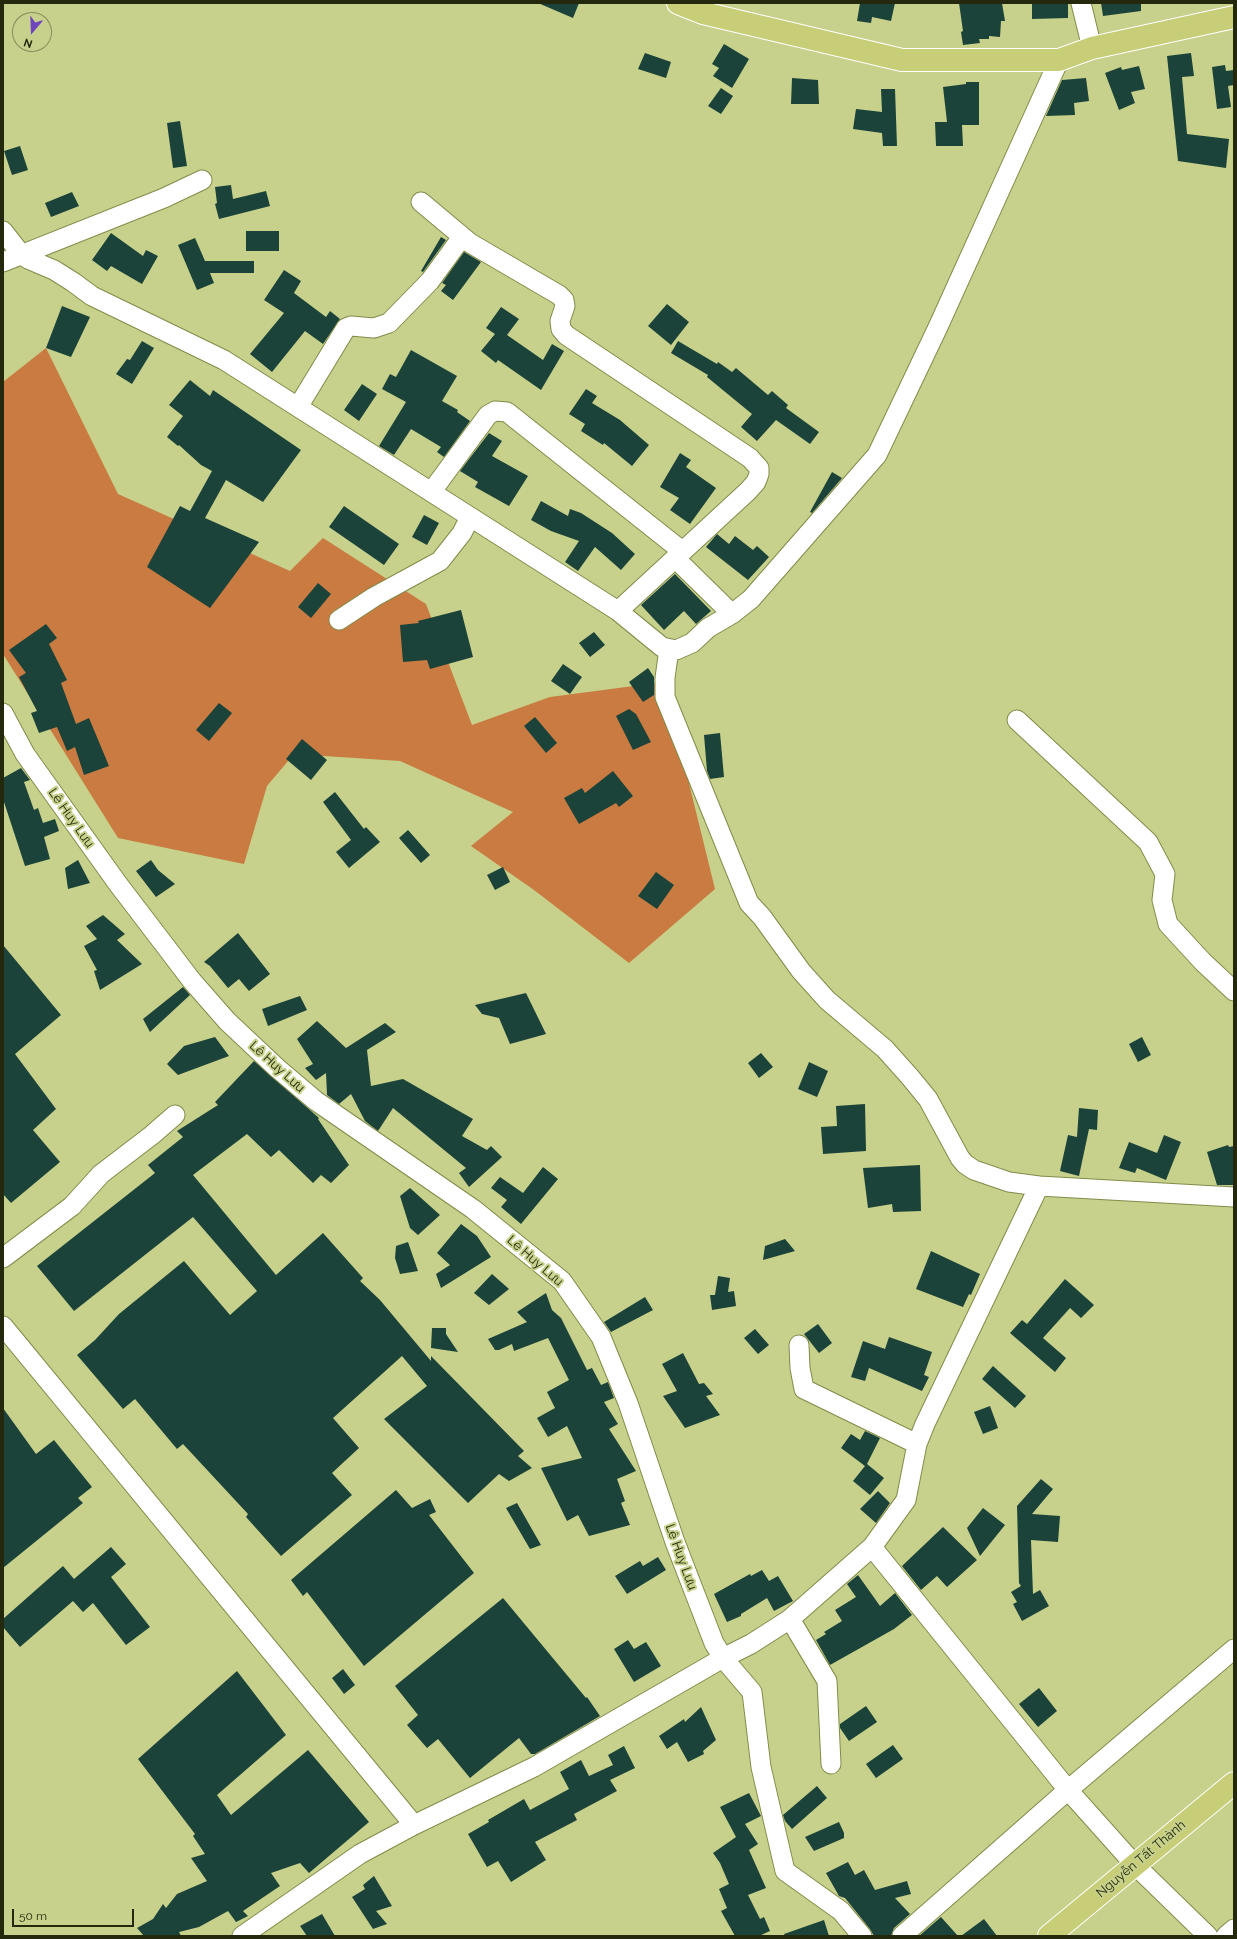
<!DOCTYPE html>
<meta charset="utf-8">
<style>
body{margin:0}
#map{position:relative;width:1237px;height:1939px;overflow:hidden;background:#c7d18c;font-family:Raleway,sans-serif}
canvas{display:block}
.frame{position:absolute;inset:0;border:4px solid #24280c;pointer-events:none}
.north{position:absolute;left:12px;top:12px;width:40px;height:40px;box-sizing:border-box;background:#c7d18c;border:1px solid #868d59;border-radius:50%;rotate:199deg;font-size:11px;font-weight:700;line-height:16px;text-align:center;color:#24280c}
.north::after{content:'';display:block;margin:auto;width:14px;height:18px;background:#6f45bd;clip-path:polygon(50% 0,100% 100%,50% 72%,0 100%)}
.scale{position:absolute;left:12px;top:1909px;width:122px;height:18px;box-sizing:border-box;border:2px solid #24280c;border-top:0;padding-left:5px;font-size:12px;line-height:14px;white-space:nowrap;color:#24280c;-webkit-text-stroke:3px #c7d18c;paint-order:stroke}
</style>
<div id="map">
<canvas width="1237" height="1939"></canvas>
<div class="frame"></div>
<div class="north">N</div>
<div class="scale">50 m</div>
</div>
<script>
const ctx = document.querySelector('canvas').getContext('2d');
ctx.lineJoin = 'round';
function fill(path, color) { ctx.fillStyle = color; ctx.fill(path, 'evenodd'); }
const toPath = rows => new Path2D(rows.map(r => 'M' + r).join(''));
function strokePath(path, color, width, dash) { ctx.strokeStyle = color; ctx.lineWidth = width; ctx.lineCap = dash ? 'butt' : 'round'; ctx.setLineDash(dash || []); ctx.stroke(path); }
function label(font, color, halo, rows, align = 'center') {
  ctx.font = font + ' Raleway,sans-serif'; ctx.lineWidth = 4; ctx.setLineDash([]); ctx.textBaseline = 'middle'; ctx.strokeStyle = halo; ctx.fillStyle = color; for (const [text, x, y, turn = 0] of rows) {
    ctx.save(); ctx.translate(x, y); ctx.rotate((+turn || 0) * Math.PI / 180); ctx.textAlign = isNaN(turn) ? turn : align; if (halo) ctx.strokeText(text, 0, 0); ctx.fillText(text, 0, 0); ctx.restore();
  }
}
fill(toPath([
 [46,348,118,494,290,571,323,538,426,604,472,725,550,697,664,682,715,889,629,963,534,890,471,846,513,812,400,761,294,754,267,786,244,864,118,838,3,654,3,382]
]), '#c97b41');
fill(toPath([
 [538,3,579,3,573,18],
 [860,3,895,3,891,21,872,17,871,23,857,21],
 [959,3,1002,3,1005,21,1001,21,1000,37,989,36,989,39,979,39,980,43,963,45,961,32,963,31],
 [1032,3,1068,3,1068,18,1032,19],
 [1101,3,1141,3,1141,11,1103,16],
 [724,44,749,59,732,88,713,76,719,68,712,64],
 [645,53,671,62,666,78,638,69],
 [1191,53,1194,76,1182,77,1187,134,1229,139,1226,168,1178,161,1167,56],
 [1225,65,1226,71,1234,70,1234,85,1228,86,1231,107,1217,109,1212,67],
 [1139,66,1145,89,1131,92,1135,103,1119,110,1105,73,1121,67,1122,70],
 [792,78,818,80,819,104,791,104],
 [1086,78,1089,101,1074,103,1075,115,1046,116,1062,80],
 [966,82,979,82,979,125,962,125,963,146,936,146,935,122,947,122,943,87,966,84],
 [721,88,733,96,721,114,708,106],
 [881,89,895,89,897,146,883,146,882,133,853,129,856,109,882,112],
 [180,121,187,166,173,168,167,123],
 [20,146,28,170,12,175,4,151],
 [231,185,233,199,266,191,270,206,219,219,215,204,217,203,215,187],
 [72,192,79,206,51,217,45,203],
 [246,231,279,231,279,251,246,251],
 [111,233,143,256,146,250,158,256,142,284,111,266,107,271,92,260],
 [441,237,446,240,423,272,421,271],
 [195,238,205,261,254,261,254,273,210,273,214,283,197,290,178,245],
 [464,252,481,262,453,300,441,291,446,285,442,283],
 [284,270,301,281,294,293,326,317,330,311,340,319,323,344,305,331,272,372,250,354,284,313,264,300],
 [667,304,689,322,671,345,648,326],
 [62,306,90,317,71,357,46,348],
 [501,307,519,319,507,335,543,360,552,344,564,351,541,390,498,360,496,363,481,351,495,334,486,328],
 [142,341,154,348,132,384,116,374,127,359,130,360],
 [678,341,717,364,718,362,732,372,736,368,768,395,772,391,788,405,786,408,819,432,810,444,776,420,757,441,741,427,752,414,707,377,708,375,671,353],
 [411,350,457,376,442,401,458,410,457,412,470,421,444,457,437,452,441,447,411,429,394,455,379,446,406,402,382,389,390,374,396,377],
 [190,380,210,396,213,390,301,450,263,502,226,480,205,518,259,542,210,608,147,567,180,506,190,511,212,471,201,465,179,445,178,446,167,437,183,416,169,405],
 [362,384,377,394,359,421,344,410],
 [586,389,597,396,592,403,620,420,649,445,632,466,604,443,603,445,581,431,585,424,569,414],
 [489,433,502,441,492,456,528,476,509,506,475,487,478,482,460,471],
 [680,453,691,460,686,467,716,488,690,524,670,510,679,498,660,487],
 [832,472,842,478,812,513,810,512],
 [541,501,568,516,570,509,581,513,612,533,635,554,621,570,595,547,578,571,565,562,579,541,551,531,531,520],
 [344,506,399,544,384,565,329,527],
 [424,515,439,523,427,545,412,537],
 [717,534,729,544,735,536,753,550,757,546,769,557,748,580,706,547],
 [675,574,711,611,696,624,684,611,664,630,641,605],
 [318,583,331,594,311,618,298,607],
 [461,610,473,657,430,669,427,660,403,662,400,625,419,623,418,621],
 [46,624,57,638,49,644,67,680,61,683,76,724,89,718,109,766,84,775,75,747,67,751,57,727,39,733,31,713,37,711,19,677,26,673,9,650],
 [594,632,605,645,590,657,579,643],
 [563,664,582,677,570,694,551,681],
 [648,668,654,677,654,695,643,702,629,682],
 [219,703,232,713,209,741,196,730],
 [629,709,636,714,651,742,633,750,616,716],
 [535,717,557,743,546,753,524,726],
 [720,733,724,777,710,779,707,771,704,735],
 [302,739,327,760,311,780,286,759],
 [21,768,30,780,24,782,34,810,38,808,43,823,55,819,59,831,44,837,50,859,25,866,3,799,3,778],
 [613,771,633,796,619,807,616,803,579,824,564,798,582,788,585,793],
 [335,792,364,829,366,827,380,842,349,868,336,852,351,840,323,802],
 [408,830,430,855,421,863,399,838],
 [78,860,90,883,68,889,65,868],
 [151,860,158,870,175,884,156,897,136,871],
 [503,867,510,882,495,890,487,875],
 [656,872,674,885,657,909,638,896],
 [103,915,125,934,117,940,142,964,100,990,94,971,97,970,84,946,97,939,86,926],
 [238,933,270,974,249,991,239,979,228,988,210,966,204,962],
 [3,945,61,1015,15,1054,56,1109,33,1130,60,1162,11,1203,3,1194],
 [183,987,190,995,150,1032,143,1019],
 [526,993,546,1034,510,1044,499,1018,482,1014,475,1005],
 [300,996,307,1010,268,1026,262,1009],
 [317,1021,346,1048,385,1023,396,1032,367,1050,371,1086,403,1079,473,1119,462,1136,487,1150,491,1146,502,1157,469,1187,459,1173,466,1168,393,1108,378,1131,365,1121,351,1094,339,1104,327,1095,326,1073,316,1080,305,1068,313,1064,297,1039],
 [215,1037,229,1056,178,1075,167,1064,184,1046],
 [1142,1037,1151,1055,1138,1062,1129,1044],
 [761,1053,773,1067,759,1078,748,1063],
 [254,1061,319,1118,318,1119,349,1165,331,1183,321,1175,313,1183,279,1150,271,1157,247,1134,193,1175,276,1275,323,1233,363,1278,360,1281,380,1300,431,1361,431,1356,524,1451,518,1456,532,1468,509,1481,499,1474,468,1503,384,1419,427,1386,402,1356,333,1418,359,1448,332,1473,352,1495,281,1556,246,1517,248,1514,183,1444,177,1449,135,1399,123,1409,77,1355,95,1340,119,1314,184,1261,230,1315,257,1291,193,1217,74,1311,37,1266,155,1173,148,1165,183,1137,177,1131,218,1105,215,1102],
 [809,1062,828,1071,817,1097,798,1089],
 [865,1104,866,1151,823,1154,821,1127,837,1126,836,1106],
 [1079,1108,1098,1110,1097,1130,1089,1129,1079,1176,1060,1171,1068,1135,1077,1137],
 [1164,1135,1181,1142,1166,1180,1137,1168,1135,1173,1119,1168,1129,1142,1157,1153],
 [1228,1145,1229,1147,1234,1146,1234,1185,1217,1185,1207,1152],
 [920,1165,921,1211,893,1212,892,1204,868,1208,863,1168],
 [543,1167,558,1179,521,1224,501,1207,507,1200,491,1188,500,1177,523,1193],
 [410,1188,440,1215,418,1235,410,1228,400,1196],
 [461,1224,477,1236,491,1257,441,1288,436,1274,450,1265,437,1253],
 [785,1239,795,1251,763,1260,765,1246],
 [408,1242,418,1271,400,1274,395,1258,396,1246],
 [931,1251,980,1274,971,1295,969,1294,963,1307,916,1289],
 [492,1274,509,1289,489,1305,474,1293],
 [718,1276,730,1278,728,1292,734,1291,736,1306,712,1310,710,1295,715,1295],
 [1065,1279,1094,1305,1081,1318,1070,1308,1043,1338,1066,1358,1055,1372,1010,1333,1022,1320,1027,1324],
 [546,1293,552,1310,561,1318,587,1370,592,1368,601,1385,608,1382,614,1398,604,1402,618,1424,609,1429,636,1471,617,1479,625,1501,621,1503,630,1525,589,1536,578,1515,567,1521,541,1468,582,1458,567,1426,548,1437,537,1418,555,1408,547,1392,569,1380,548,1338,514,1351,512,1344,499,1350,495,1350,488,1339,527,1322,517,1312],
 [645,1297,653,1310,611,1332,604,1322],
 [818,1324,832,1343,819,1353,804,1334],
 [432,1328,446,1328,446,1334,458,1352,431,1348],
 [755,1329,769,1345,758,1354,744,1338],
 [889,1337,932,1352,924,1375,929,1377,922,1391,869,1368,865,1381,851,1377,863,1341,885,1349],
 [683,1353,699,1384,704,1383,713,1394,706,1396,720,1415,685,1428,663,1396,677,1391,662,1364],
 [993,1366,1026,1396,1015,1408,982,1379],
 [990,1406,998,1428,983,1434,974,1412],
 [3,1408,36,1454,54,1440,92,1487,78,1498,83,1503,3,1568],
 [865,1431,880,1438,867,1464,884,1478,870,1495,853,1481,865,1466,841,1448,851,1434,860,1440],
 [1041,1479,1053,1489,1032,1514,1060,1516,1058,1542,1031,1540,1033,1594,1040,1590,1049,1606,1022,1621,1013,1604,1017,1602,1011,1592,1021,1586,1019,1583,1017,1506],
 [396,1490,412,1508,430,1499,436,1512,429,1515,474,1573,364,1666,307,1592,303,1596,291,1580],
 [878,1491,890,1503,876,1523,860,1509],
 [517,1503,541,1545,530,1549,506,1508],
 [983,1508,1005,1525,980,1556,967,1528],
 [943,1527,977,1560,947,1587,937,1576,921,1590,902,1566],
 [111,1547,126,1564,111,1577,150,1627,126,1645,93,1603,83,1612,73,1601,20,1647,3,1627,3,1619,63,1566,74,1579],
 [658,1557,666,1570,627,1594,615,1576,640,1561,643,1566],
 [762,1570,769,1581,778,1576,793,1601,774,1611,767,1598,741,1614,741,1616,727,1622,714,1594,750,1574,751,1576],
 [858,1575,880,1606,895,1593,912,1615,894,1629,830,1665,816,1640,826,1634,824,1632,842,1621,835,1610,856,1597,847,1584],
 [503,1598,586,1698,587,1697,600,1716,535,1754,531,1754,519,1738,470,1778,438,1739,427,1748,407,1725,418,1715,395,1686],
 [628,1640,634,1649,646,1642,661,1666,634,1682,614,1649],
 [343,1669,355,1685,344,1694,332,1678],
 [237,1671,286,1735,217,1795,231,1815,308,1750,369,1822,309,1873,300,1863,271,1873,280,1886,243,1911,248,1916,236,1922,228,1911,199,1927,179,1932,181,1936,144,1936,137,1928,153,1919,163,1904,166,1908,177,1894,207,1881,191,1858,205,1854,193,1836,195,1834,138,1759],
 [1039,1688,1057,1711,1038,1727,1019,1704],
 [866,1706,877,1722,849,1741,840,1728,840,1724],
 [701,1707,716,1740,703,1751,704,1754,688,1762,677,1742,667,1749,659,1736,684,1719,685,1722],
 [893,1745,903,1759,876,1778,866,1764],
 [624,1746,635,1768,610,1780,617,1791,574,1814,577,1820,535,1842,546,1860,511,1882,498,1861,487,1867,468,1834,489,1822,488,1820,524,1799,530,1810,569,1789,560,1772,581,1760,589,1776,613,1765,608,1755],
 [817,1786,827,1798,792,1829,785,1821,783,1815],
 [749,1793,761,1816,745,1824,758,1844,749,1850,766,1888,748,1895,760,1919,764,1917,770,1931,759,1936,735,1936,721,1911,727,1908,719,1889,729,1884,720,1863,713,1853,736,1837,720,1807],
 [839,1822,844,1833,844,1838,814,1851,805,1837],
 [848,1862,855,1875,864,1870,875,1890,907,1881,911,1894,895,1898,910,1914,894,1928,891,1936,874,1936,870,1929,845,1898,839,1896,826,1873],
 [374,1876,392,1906,376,1911,387,1924,373,1929,352,1897,365,1889,363,1885],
 [322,1914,335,1936,307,1936,300,1926],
 [941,1917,958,1936,919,1936],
 [984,1919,997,1936,961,1936],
 [824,1920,829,1936,785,1936,784,1934]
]), '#1b4339');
const minor = toPath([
 [1081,3,1092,48],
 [421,202,470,243,559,295,564,300,565,306,560,321,561,329,566,335,750,458,759,468,759,474,756,482,748,491,618,611],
 [3,231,21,254,28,259,54,270,73,282,92,296,224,360,618,611,662,647,676,650,692,643,708,628,732,614,751,599,877,455,938,327,1059,60],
 [3,262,164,198,202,180],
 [298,407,346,328,351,326,374,328,389,323,430,281,462,237],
 [432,491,488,415,495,411,507,412,682,551],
 [675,558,732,614],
 [339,620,374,597,440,561,462,533,470,517],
 [669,649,665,678,665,697,749,903,762,917,801,971,827,1000,885,1049,910,1077,928,1099,960,1158,965,1164,974,1170,1009,1182,1039,1186],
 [3,713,25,754,118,884,192,981,227,1021,277,1068,316,1101,473,1209,562,1281,601,1337,628,1403,675,1542,714,1643,723,1658,752,1692,761,1767,785,1871,841,1911,862,1936],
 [1017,720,1148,842,1165,874,1162,900,1168,924,1203,962,1234,991],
 [3,1258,72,1206,101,1174,152,1135,175,1115],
 [3,1326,414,1825],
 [799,1345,800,1368,804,1389,917,1444],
 [872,1547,1068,1790,1135,1865,1208,1936],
 [831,1764,827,1681,790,1619,872,1547,906,1500,917,1444,925,1424,1039,1186,1234,1197],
 [242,1936,360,1854,414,1825,534,1767,723,1658,751,1644,790,1619],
 [902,1936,1068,1790,1234,1649],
 [1226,1936,1234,1929]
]);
const major = toPath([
 [678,3,703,13,902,60,1059,60,1092,48,1234,17],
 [1049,1936,1234,1783]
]);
strokePath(minor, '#838b49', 21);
strokePath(major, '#fff', 24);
strokePath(minor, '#fff', 19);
strokePath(major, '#c7ce77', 22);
label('13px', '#24280c', '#c7d18c', [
 ["Lê Huy Lưu",71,818,55],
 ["Lê Huy Lưu",277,1067,42],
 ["Lê Huy Lưu",535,1261,41],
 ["Lê Huy Lưu",681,1557,70],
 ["Nguyễn Tất Thành",1141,1859,-40]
]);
</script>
